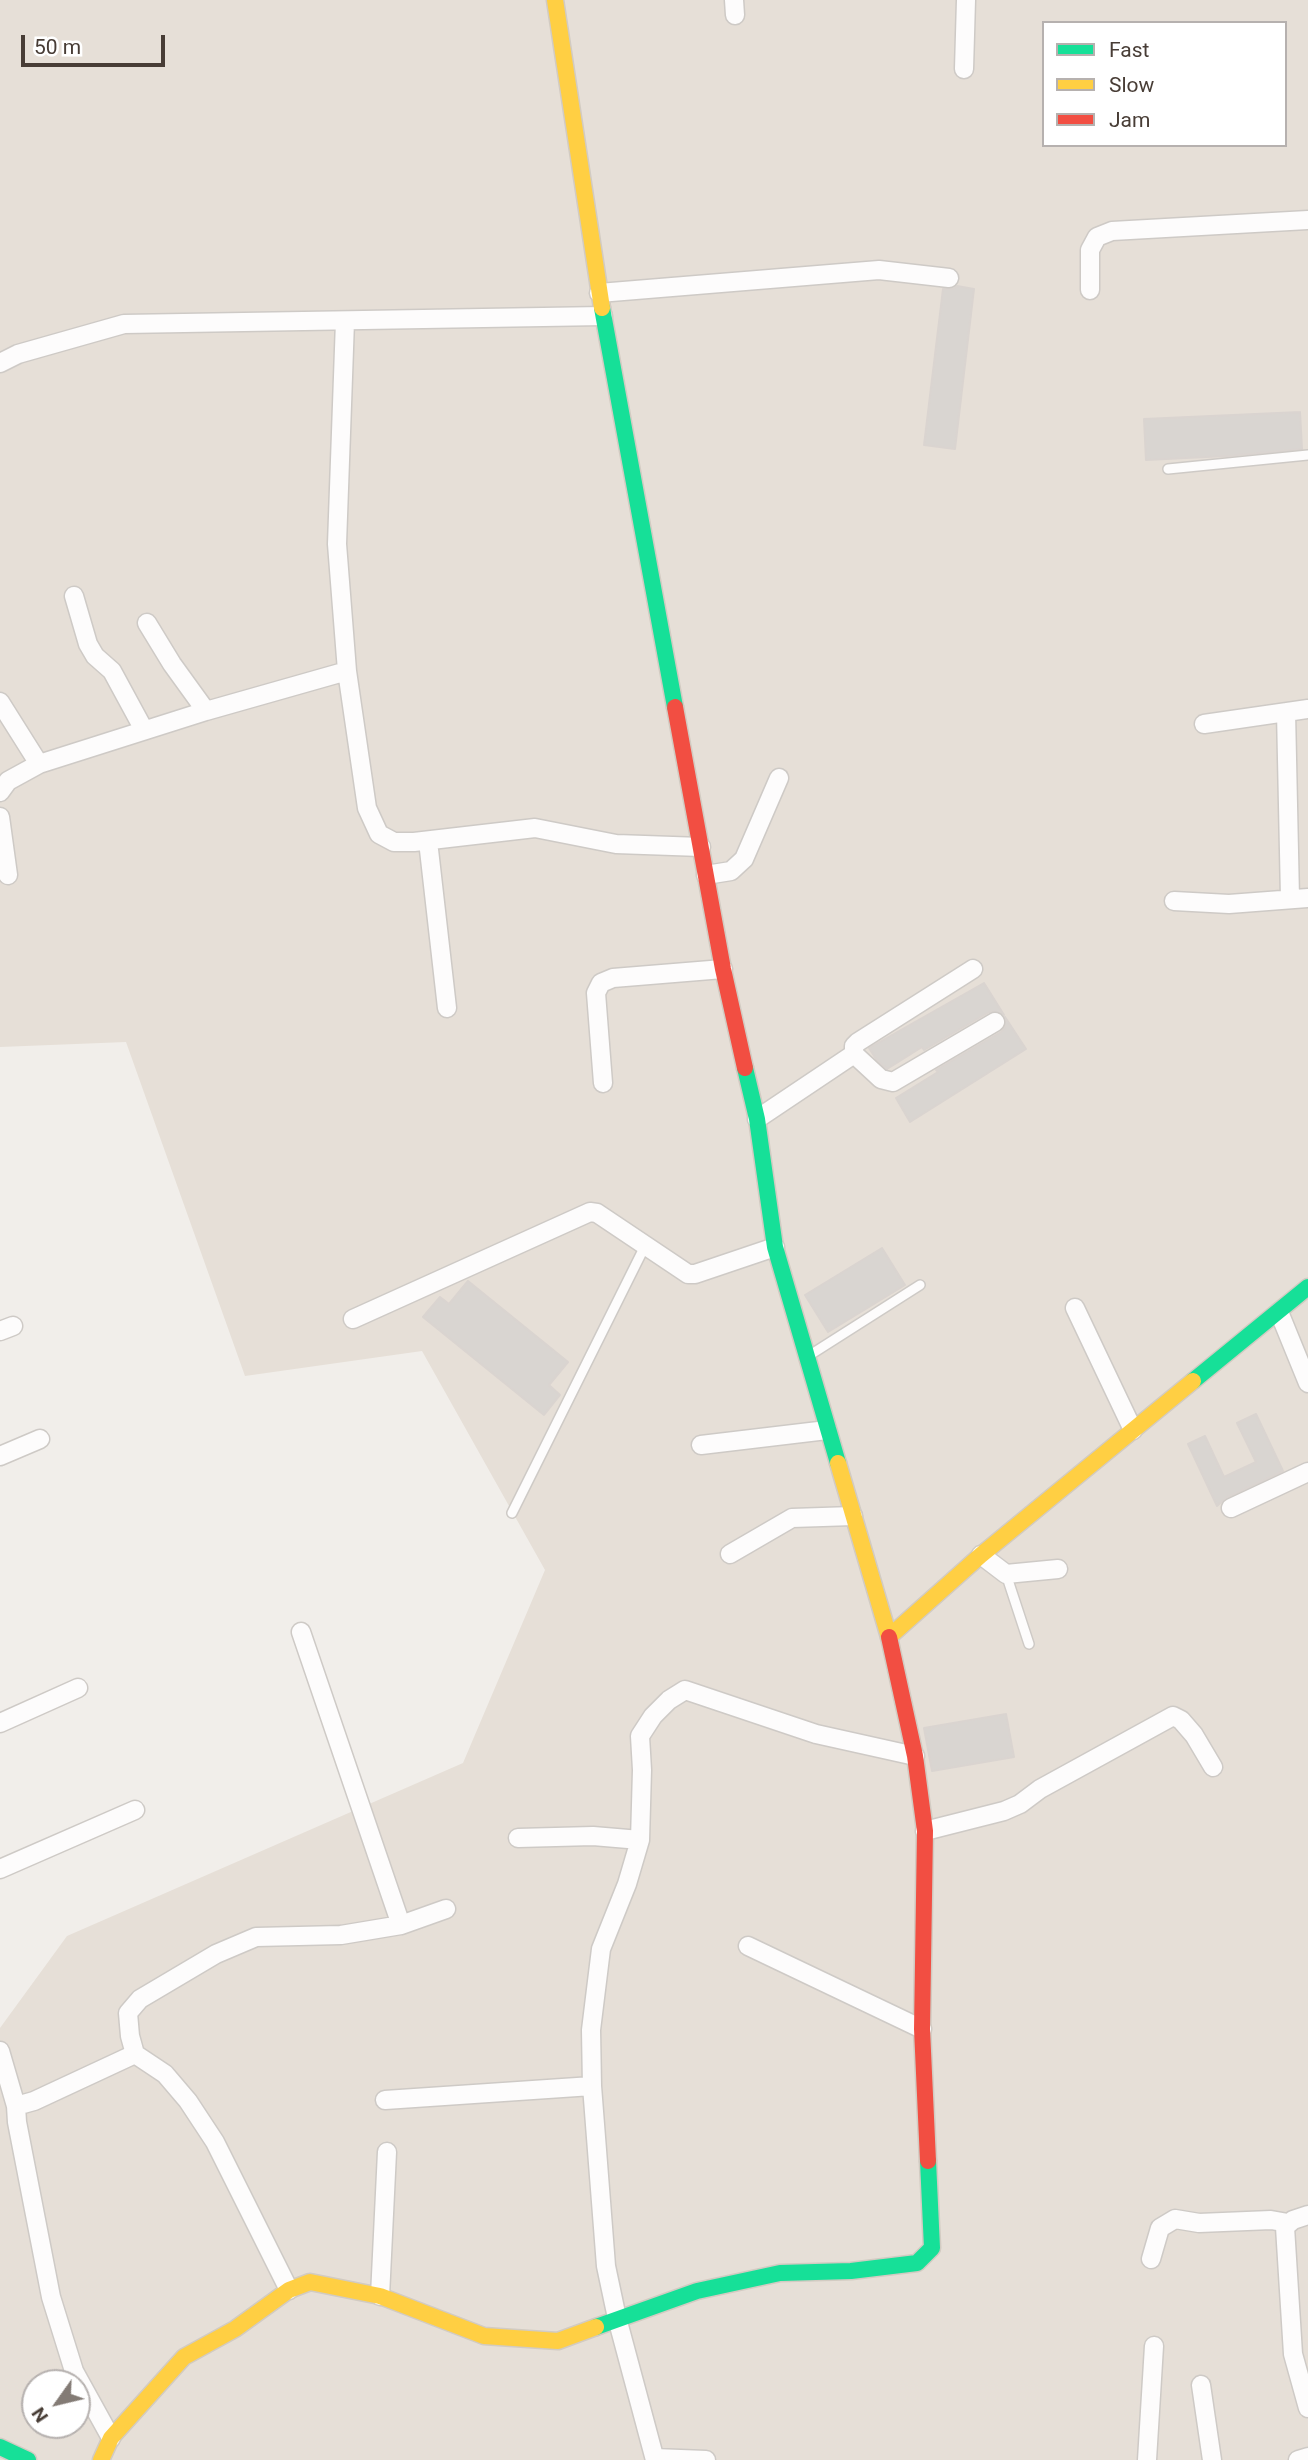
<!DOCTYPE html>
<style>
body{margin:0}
#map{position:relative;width:1308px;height:2460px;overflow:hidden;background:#f1eeea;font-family:Roboto,sans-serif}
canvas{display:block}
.legend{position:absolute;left:1042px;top:21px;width:245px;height:126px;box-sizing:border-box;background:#fff;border:2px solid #b6b1af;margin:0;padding:9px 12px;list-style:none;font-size:21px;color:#483d36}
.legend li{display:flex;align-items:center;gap:14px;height:35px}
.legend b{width:35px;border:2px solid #b6b1af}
.north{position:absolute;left:21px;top:2369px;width:70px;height:70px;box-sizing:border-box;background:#fff;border:2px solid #b6b1af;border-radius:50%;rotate:236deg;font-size:19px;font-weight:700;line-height:28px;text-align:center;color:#483d36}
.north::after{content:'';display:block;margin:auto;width:24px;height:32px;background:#837b75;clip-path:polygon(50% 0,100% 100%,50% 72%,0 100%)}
.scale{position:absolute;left:21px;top:35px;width:144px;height:32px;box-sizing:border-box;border:4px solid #483d36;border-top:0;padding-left:9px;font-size:21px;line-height:24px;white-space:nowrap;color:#483d36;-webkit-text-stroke:5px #fff;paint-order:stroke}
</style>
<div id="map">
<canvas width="1308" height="2460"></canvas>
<ul class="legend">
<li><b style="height:9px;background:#16e098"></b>Fast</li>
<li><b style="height:9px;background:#ffcf43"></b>Slow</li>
<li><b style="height:9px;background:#f24e42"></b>Jam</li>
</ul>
<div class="north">N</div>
<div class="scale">50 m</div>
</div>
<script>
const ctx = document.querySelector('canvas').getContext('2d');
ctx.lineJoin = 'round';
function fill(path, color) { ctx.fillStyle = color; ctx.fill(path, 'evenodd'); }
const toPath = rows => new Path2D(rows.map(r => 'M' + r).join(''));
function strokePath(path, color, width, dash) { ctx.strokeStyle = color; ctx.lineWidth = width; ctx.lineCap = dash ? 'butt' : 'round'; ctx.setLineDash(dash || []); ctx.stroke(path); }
fill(toPath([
 [0,0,1308,0,1308,2460,0,2460,0,2028,67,1936,463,1763,545,1570,422,1351,245,1376,126,1042,0,1047],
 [1044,23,1285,23,1285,145,1044,145],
 [35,2383,77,2383,77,2425,35,2425]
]), '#e6dfd7');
const building = toPath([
 [957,286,974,289,955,449,924,445,943,289,953,289,957,286],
 [1300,412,1302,449,1226,456,1146,460,1144,419,1300,412],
 [984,983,1004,1015,996,1011,989,1012,924,1050,922,1047,887,1069,876,1059,869,1048,984,983],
 [1005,1017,1026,1049,910,1122,896,1098,938,1072,936,1070,1001,1032,1005,1027,1005,1017],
 [882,1248,905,1285,828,1332,805,1295,882,1248],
 [468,1281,568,1362,549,1385,560,1395,544,1415,423,1317,440,1297,449,1304,468,1281],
 [1256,1414,1283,1471,1226,1498,1217,1506,1188,1444,1205,1436,1224,1477,1256,1462,1237,1423,1256,1414],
 [1006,1714,1014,1757,932,1771,924,1728,1006,1714]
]);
fill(building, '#d9d5d1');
strokePath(building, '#dad4d0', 2);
const lane = toPath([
 [1168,469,1308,455],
 [810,1355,920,1285],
 [512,1513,645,1246],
 [1006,1574,1029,1644]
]);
const street = toPath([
 [734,0,735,15],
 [964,69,966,0],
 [1090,290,1090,250,1097,237,1112,231,1308,220],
 [599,293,879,270,949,278],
 [345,321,337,544,347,671,367,808,379,834,394,842,414,842,535,828,616,844,701,847],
 [0,363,18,354,124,324,603,316],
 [74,596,88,644,95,656,112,671,144,730],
 [147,623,172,664,206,711],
 [0,702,39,764],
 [1286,712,1290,898],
 [1204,724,1308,709],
 [0,792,8,781,39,764,206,711,347,671],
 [0,817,8,875],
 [428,841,447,1008],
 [706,875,731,871,744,859,779,778],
 [1174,901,1229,904,1308,898],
 [854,1054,881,1079,893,1082,995,1022],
 [603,1083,596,993,601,983,613,978,723,969],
 [757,1119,854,1054,854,1046,858,1042,973,969],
 [1075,1308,1133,1430],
 [1279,1312,1308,1383],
 [353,1319,590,1212,597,1213,688,1274,695,1274,775,1247],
 [0,1331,13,1326],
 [701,1445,827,1430],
 [0,1456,40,1439],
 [1231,1508,1308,1472],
 [730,1554,792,1518,853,1516],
 [981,1555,1006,1574,1058,1569],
 [301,1632,401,1925],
 [0,1723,78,1688],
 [925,1831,1004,1811,1020,1804,1040,1789,1173,1716,1181,1720,1194,1735,1213,1767],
 [518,1838,593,1836,640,1840,627,1884,601,1949,591,2030,592,2086,606,2266,617,2318,655,2460],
 [640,1840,642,1770,640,1736,653,1716,669,1700,685,1690,816,1734,915,1756],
 [0,1869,135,1810],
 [748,1946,922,2029],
 [0,2051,16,2106,17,2122,51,2297,74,2371,111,2438],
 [385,2100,592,2086],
 [16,2106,34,2101,135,2054],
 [1308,2215,1293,2220,1285,2227,1293,2354,1308,2408],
 [1151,2259,1160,2228,1175,2219,1199,2223,1271,2220,1288,2223],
 [289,2290,215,2142,188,2101,165,2074,135,2054,130,2036,128,2013,140,1999,216,1954,256,1937,341,1935,401,1925,446,1909],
 [380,2296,387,2152],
 [1201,2385,1212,2460],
 [655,2458,706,2460],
 [1147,2460,1154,2346],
 [1298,2460,1308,2457]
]);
const fast = toPath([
 [602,308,675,707],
 [745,1068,757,1119,775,1247,838,1463],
 [1193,1381,1308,1287],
 [596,2327,697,2291,780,2273,851,2271,917,2263,932,2248,928,2161],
 [0,2447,28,2460]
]);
const slow = toPath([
 [555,0,602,308],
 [838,1463,889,1637,981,1555,1193,1381],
 [101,2460,111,2438,184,2357,235,2329,289,2290,310,2282,380,2296,484,2336,558,2341,596,2327]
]);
const jam = toPath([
 [675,707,723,969,745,1068],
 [889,1637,915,1756,925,1831,922,2029,928,2161]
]);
strokePath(lane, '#cecac6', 12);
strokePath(street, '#cecac6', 21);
strokePath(fast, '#d2cbc2', 19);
strokePath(slow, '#d2cbc2', 19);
strokePath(jam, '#d2cbc2', 19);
strokePath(lane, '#fdfcfc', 9);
strokePath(street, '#fdfcfc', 18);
strokePath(fast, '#16e098', 16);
strokePath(slow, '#ffcf43', 16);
strokePath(jam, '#f24e42', 16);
</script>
